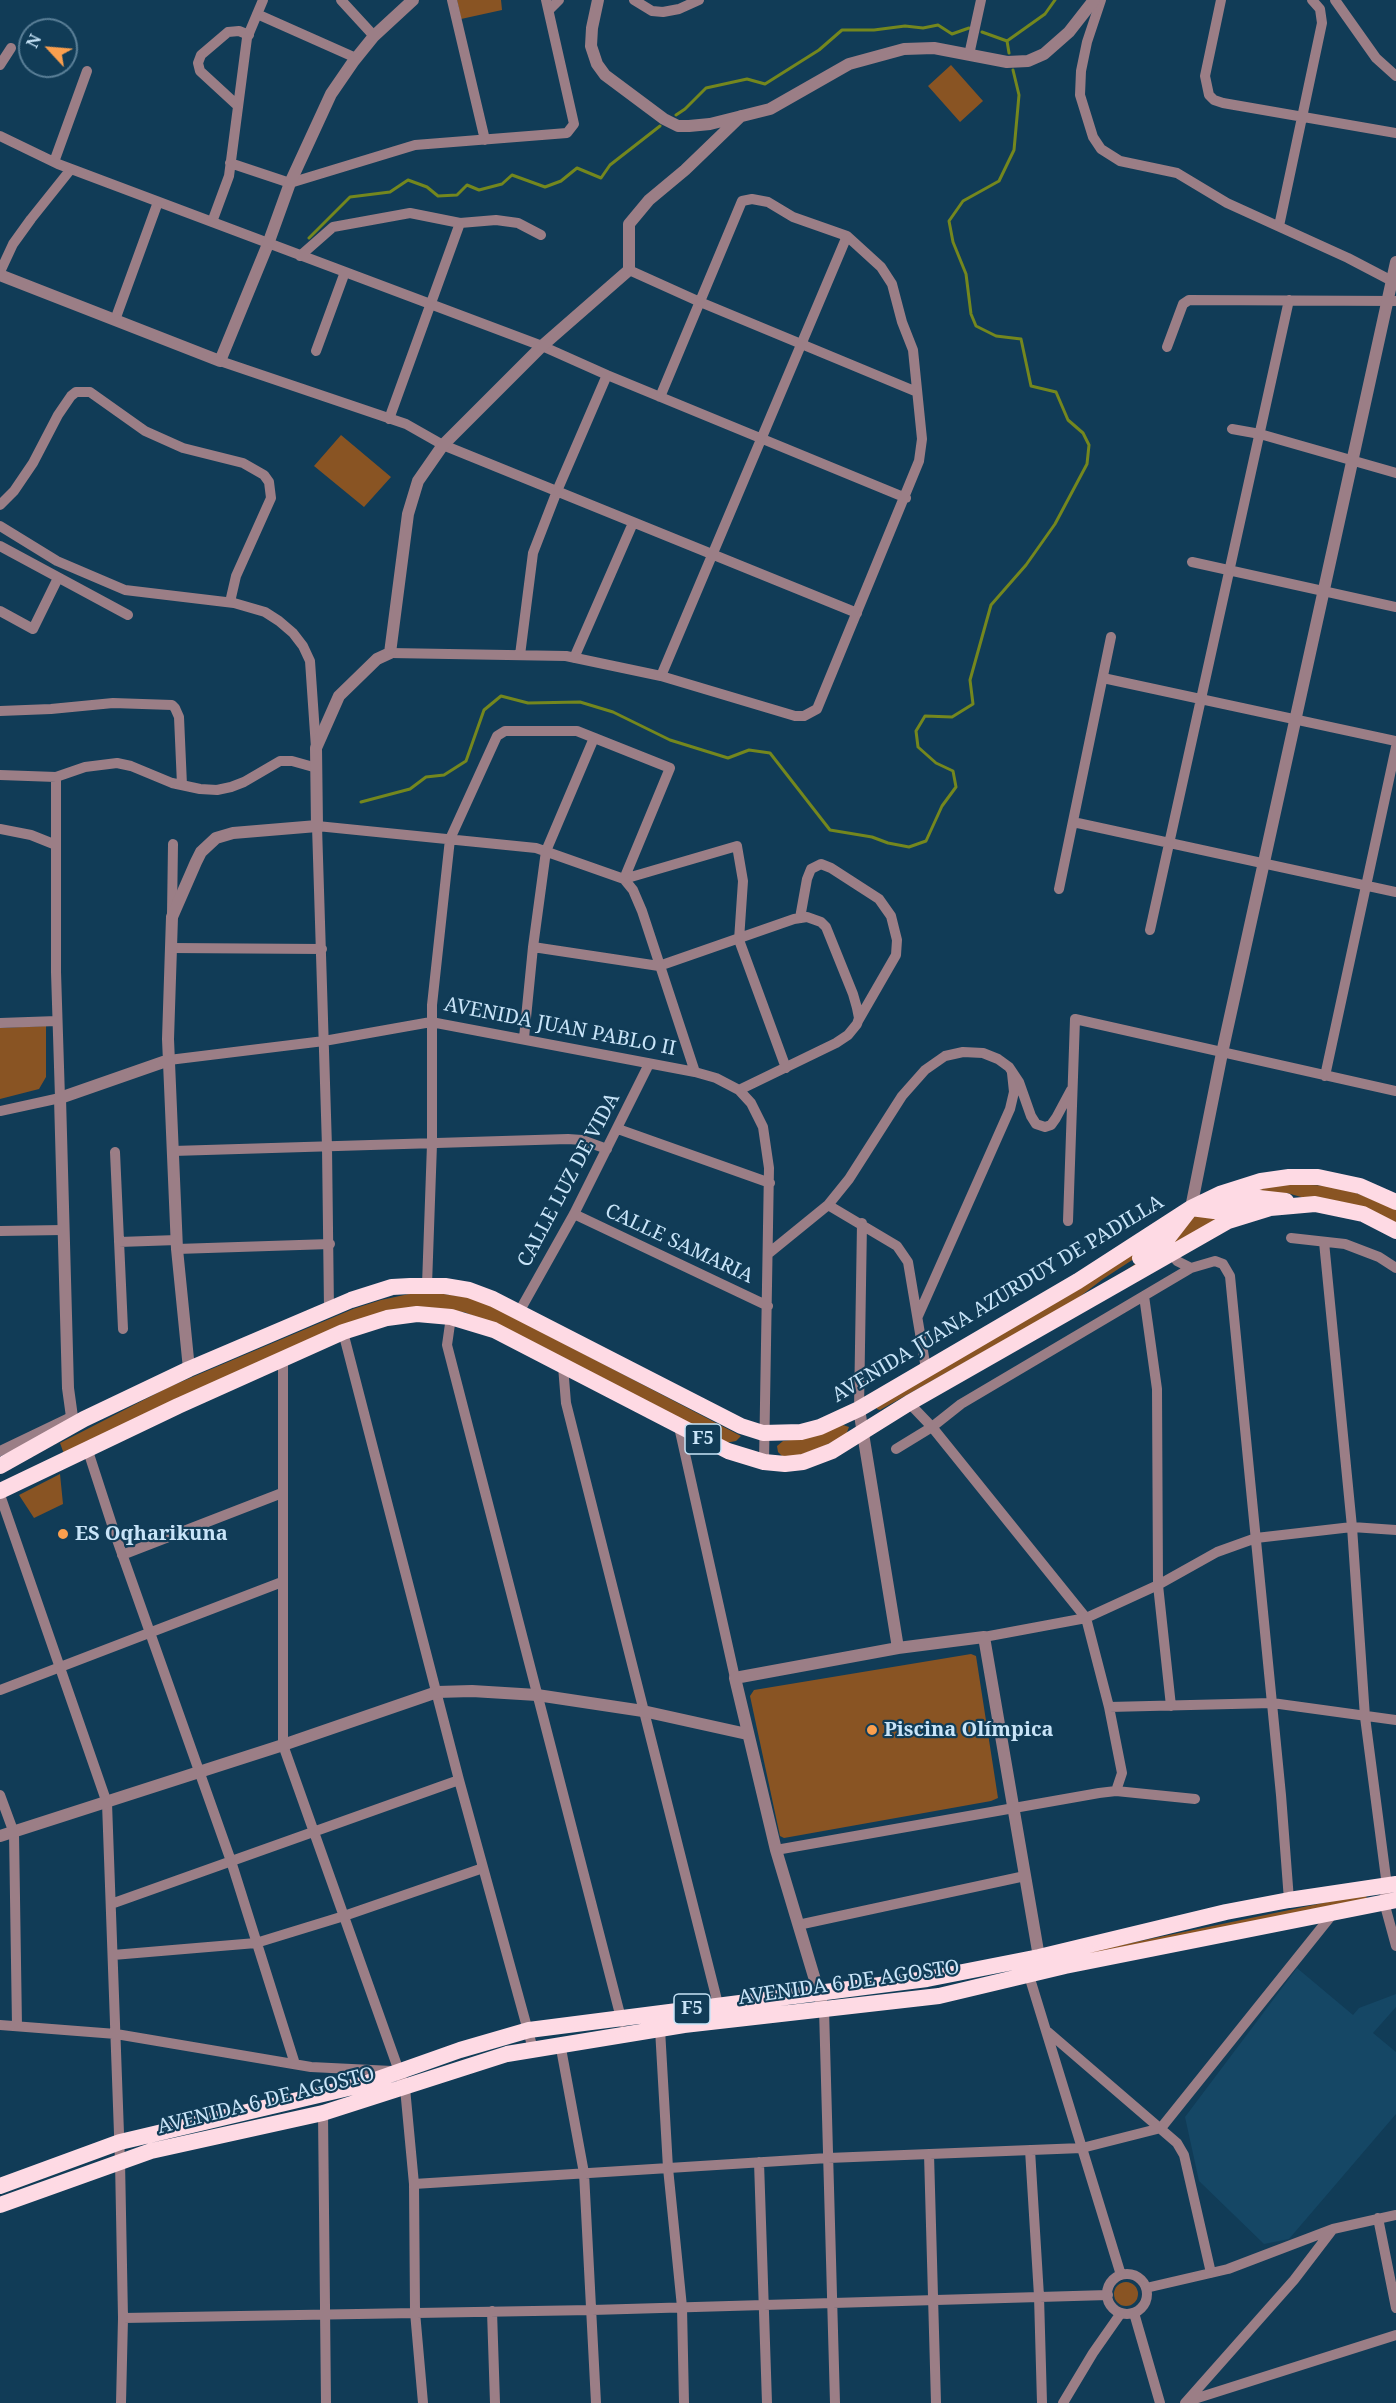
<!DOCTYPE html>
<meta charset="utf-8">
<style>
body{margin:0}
#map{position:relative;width:1396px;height:2403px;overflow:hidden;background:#113c57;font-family:"Noto Serif",serif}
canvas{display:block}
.north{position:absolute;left:18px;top:18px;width:60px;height:60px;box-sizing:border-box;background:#113c57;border:2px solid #5a7f97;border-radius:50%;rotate:296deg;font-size:16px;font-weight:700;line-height:24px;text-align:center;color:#c8e4f8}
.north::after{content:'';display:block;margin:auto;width:21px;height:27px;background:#fa9f4e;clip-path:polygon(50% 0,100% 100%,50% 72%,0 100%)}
</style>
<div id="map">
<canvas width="1396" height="2403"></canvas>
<div class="north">N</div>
</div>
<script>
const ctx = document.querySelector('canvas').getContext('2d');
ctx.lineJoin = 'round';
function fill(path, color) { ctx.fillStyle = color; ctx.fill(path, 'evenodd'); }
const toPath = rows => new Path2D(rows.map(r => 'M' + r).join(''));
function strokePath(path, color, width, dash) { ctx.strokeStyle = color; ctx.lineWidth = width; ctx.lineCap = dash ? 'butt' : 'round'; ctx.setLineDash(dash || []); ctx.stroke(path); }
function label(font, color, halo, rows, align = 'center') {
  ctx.font = font + ' "Noto Serif",serif'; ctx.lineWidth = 4.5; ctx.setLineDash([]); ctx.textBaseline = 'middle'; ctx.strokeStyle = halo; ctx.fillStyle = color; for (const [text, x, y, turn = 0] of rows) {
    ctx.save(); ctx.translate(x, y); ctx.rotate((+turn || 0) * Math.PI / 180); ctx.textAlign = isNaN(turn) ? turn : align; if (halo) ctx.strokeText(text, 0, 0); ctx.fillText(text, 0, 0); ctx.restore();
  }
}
fill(toPath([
 [1297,1968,1353,2015,1359,2008,1396,1994,1396,2007,1373,2033,1396,2052,1396,2114,1289,2239,1264,2244,1199,2181,1185,2117]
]), '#154765');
fill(toPath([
 [457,0,501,0,502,10,461,19],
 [951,65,983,101,960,122,928,86],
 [341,435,391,477,364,507,314,466],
 [46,1026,46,1077,39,1089,0,1099,0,1028],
 [1281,1184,1339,1186,1396,1209,1396,1224,1287,1193,1240,1194],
 [1243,1205,1122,1273,1160,1247,1191,1217],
 [1145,1247,1143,1253,1103,1279,1074,1301,880,1410,877,1409,876,1406],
 [436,1293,467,1297,492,1306,741,1436,736,1441,725,1443,504,1328,464,1312,412,1308,64,1454,60,1443,169,1387,353,1309,381,1300,409,1294],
 [843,1425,849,1427,846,1435,822,1447,797,1456,782,1456,778,1452,777,1446,783,1441,806,1438],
 [60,1474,63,1504,34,1518,19,1495],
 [971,1654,976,1656,998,1798,991,1801,784,1838,780,1836,750,1696,754,1690],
 [1366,1894,1367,1901,1050,1966,1049,1960],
 '1114 2294a12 12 0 1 1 24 0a12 12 0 1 1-24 0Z'
]), '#895423');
strokePath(toPath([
 [982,32,1007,41,1045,14,1055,0],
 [1007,41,1009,53],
 [676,115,685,109,706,88,747,79,765,84,819,50,842,30,874,30,905,26,923,28,938,25,952,34,969,28],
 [309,238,350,197,390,192,408,180,427,187,438,196,457,195,467,185,479,190,502,184,512,175,545,187,561,181,577,168,601,178,610,165,660,126],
 [361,802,410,789,426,777,444,775,466,761,484,710,501,696,528,703,580,702,613,712,670,740,728,758,749,750,770,753,830,830,872,837,888,843,909,847,926,841,942,806,956,787,953,771,936,763,918,747,916,731,925,716,952,717,973,704,970,680,991,605,1026,565,1055,524,1087,464,1089,445,1083,433,1068,420,1056,392,1031,386,1021,339,996,336,976,326,971,314,966,274,953,242,949,221,963,201,999,181,1014,150,1019,95,1013,70]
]), '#74871e', 3);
strokePath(toPath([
 [341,0,374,36],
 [452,0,485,140],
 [634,0,652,11,663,12,679,9,699,0],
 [1101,0,1087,42,1081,71,1080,95,1093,137,1101,149,1120,161,1177,173,1227,203,1348,258,1392,281],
 [1221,0,1205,76,1209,95,1214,100,1223,103,1396,133],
 [1335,0,1376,58,1396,76],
 [549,10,559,0],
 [257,14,356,58],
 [969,55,981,0],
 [0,65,11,48],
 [238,106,200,71,198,63,201,55,228,32,239,31,249,35],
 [0,136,58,164,542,346,607,375,906,498],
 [54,162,87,71],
 [230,163,290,183,415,145,567,133,574,124,546,0],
 [212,222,229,176,247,38,263,0],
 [1279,226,1322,23,1320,9,1312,0],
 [300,256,333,227,410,213,460,223,496,220,518,223,541,235],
 [629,270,700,302,917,392],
 [0,272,13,244,31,219,71,169],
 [115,320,158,202],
 [1167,347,1183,304,1189,300,1396,301],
 [316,351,345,272],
 [220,361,406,424,443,445,857,613],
 [389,419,460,223],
 [1232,429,1260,434,1396,473],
 [0,505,14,491,33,463,58,415,71,396,76,392,90,392,145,431,183,448,243,463,264,475,269,482,271,498,236,576,230,602],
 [0,526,57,561,125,590,234,603,265,612,279,621,293,633,303,646,310,661,316,748],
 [0,546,128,615],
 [1192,562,1396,607],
 [0,611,33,629,58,578],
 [390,653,566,656,661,676,795,716,804,716,817,709,919,461,922,439,913,350,902,322,892,284,881,267,847,236,793,217,768,202,752,199,742,201,660,397],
 [520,655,533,553,557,491,607,375],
 [574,658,633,523],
 [661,676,847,236],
 [1103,678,1396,741],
 [0,711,51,709,113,703,172,705,175,708,179,717,182,785],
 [0,775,56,777,85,767,117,763,131,766,172,783,200,789,217,790,231,787,244,782,280,761,292,761,317,768],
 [1073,822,1396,892],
 [0,829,31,835,56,845],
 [624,879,737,846,743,881,739,940,786,1068],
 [1059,889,1111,637],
 [172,914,173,844],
 [800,918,807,879,811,869,821,864,831,868,879,899,891,916,897,940,896,955,858,1021],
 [1150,930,1289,300],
 [533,947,659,966,794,919,807,917,821,922,826,927,853,994,857,1008,859,1018,857,1024,848,1035,836,1043,739,1090],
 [172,948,322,949],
 [0,1023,57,1021],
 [524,1038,533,947,546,851,594,738],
 [169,1060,324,1041,431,1022,695,1072,716,1078,739,1090,751,1103,763,1127,769,1168,764,1462],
 [1325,1076,1396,747],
 [0,1111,60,1098,56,972,56,777],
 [618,1129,770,1183],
 [173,1151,568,1139,582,1140,607,1149],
 [115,1152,123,1329],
 [828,1205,897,1246,908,1262,926,1369],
 [574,1214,768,1306],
 [1068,1221,1075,1019,1396,1091],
 [0,1231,63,1230],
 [1291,1238,1345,1244,1379,1257,1396,1268],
 [119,1242,177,1240],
 [1324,1242,1352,1527,1365,1717,1387,1886,1384,1902,1396,1946],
 [177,1249,330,1244],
 [1170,1252,1177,1261,1191,1268,1215,1261,1223,1264,1230,1276,1281,1795,1289,1900],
 [769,1253,828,1205,849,1179,902,1096,925,1070,945,1056,963,1052,983,1053,998,1059,1009,1067,1019,1082,1031,1116,1036,1124,1045,1127,1051,1125,1056,1118,1071,1090],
 [427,1285,432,1144,432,1005,450,839,497,736,505,731,577,731,670,768,624,879],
 [1144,1296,1157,1389,1158,1585,1171,1706],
 [329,1310,327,1147,317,826,536,848,624,879,633,890,642,911,695,1072],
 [519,1312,574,1214,649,1064],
 [918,1316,1010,1109,1014,1092,1012,1073],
 [451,1317,447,1345,622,2022],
 [343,1332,459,1780,533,2049],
 [283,1360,283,1745,405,2088,414,2184,415,2312,423,2403],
 [563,1366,566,1403,720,2012],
 [909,1403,932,1427,1086,1618,1109,1707,1122,1773,1116,1791],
 [859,1409,862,1223],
 [679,1427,735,1678],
 [896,1449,932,1427,961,1404,1191,1268],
 [0,1451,69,1418],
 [88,1451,115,1534,231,1861,295,2064],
 [0,1495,107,1803,120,2161,123,2318,121,2403],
 [122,1555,282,1493],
 [984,1637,1086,1618,1158,1585,1217,1552,1256,1538,1352,1527,1396,1530],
 [0,1690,282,1582],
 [1109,1707,1272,1703,1396,1720],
 [0,1795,14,1833,17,2026],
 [776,1850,1099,1793,1116,1791,1195,1799],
 [111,1904,459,1780],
 [798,1925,1025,1876],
 [113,1955,256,1943,344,1916,483,1868],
 [1027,1969,1121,2275],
 [824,2009,835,2403],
 [0,2025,116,2034,311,2067,392,2071],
 [660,2029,668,2168,682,2307,684,2403],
 [1048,2032,1177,2143,1184,2155,1211,2273],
 [560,2043,584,2173,596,2403],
 [323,2113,326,2403],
 [1030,2150,1039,2296,1042,2403],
 [929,2154,936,2403],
 [759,2162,767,2403],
 [414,2184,828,2158,1082,2148,1161,2128,1335,1911],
 [1378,2218,1396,2308],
 '1107 2294a20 20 0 1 1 40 0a20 20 0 1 1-40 0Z',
 [1146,2288,1228,2269,1333,2229,1396,2215],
 [492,2311,495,2403],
 [1134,2313,1160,2403],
 [123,2318,592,2310,1108,2295],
 [1188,2401,1396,2335],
 [1063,2403,1093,2353,1121,2313],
 [1185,2403,1294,2280,1333,2229]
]), '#9b7e86', 10);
strokePath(toPath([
 [598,0,592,28,591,46,597,64,605,75,664,119,678,126,689,126,710,124,770,109,849,64,904,49,934,48,1007,62,1028,61,1044,54,1069,32,1094,0],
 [0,275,220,361,268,244,290,183,331,94,353,62,374,36,413,0],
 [1191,1208,1222,1053,1396,262],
 [189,1369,177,1249,168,1039,172,917,196,862,201,852,216,838,233,833,317,826,316,748,339,696,377,659,390,653,408,514,418,481,443,445,542,346,629,270,629,224,649,200,685,170,741,116],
 [859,1409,898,1648],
 [62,1427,72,1417,68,1388,60,1098,169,1060],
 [0,1836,283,1745,437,1692,472,1691,537,1695,643,1711,747,1734],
 [821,2000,776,1850,735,1678,898,1648,984,1637,1039,1957]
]), '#9b7e86', 12);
strokePath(toPath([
 [1140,1258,1167,1239,1191,1208,1214,1211,1259,1198,1286,1201],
 [0,1466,84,1419,189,1369,351,1300,392,1287,410,1286,445,1286,469,1290,493,1299,741,1426,763,1433,801,1432,820,1427,859,1409,1078,1281,1191,1208,1220,1194,1261,1181,1289,1177,1318,1177,1360,1186,1396,1202],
 [0,1491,178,1406,343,1332,387,1318,417,1314,451,1317,494,1330,728,1451,764,1462,785,1464,803,1462,832,1451,909,1403,1228,1221,1270,1208,1315,1204,1363,1214,1396,1231],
 [0,2186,120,2142,361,2085,460,2050,529,2030,927,1979,1039,1957,1226,1912,1289,1900,1396,1884],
 [0,2205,151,2151,323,2113,507,2054,684,2025,939,1996,1065,1966,1396,1900]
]), '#fedae4', 16);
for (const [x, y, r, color] of [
 [63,1534,6,"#fa9f4e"],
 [872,1730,6,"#fa9f4e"]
]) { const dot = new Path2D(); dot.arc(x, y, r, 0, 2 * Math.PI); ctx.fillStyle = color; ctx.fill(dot); strokePath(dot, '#113c57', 2); }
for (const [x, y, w] of [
 [703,1439,36],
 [692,2009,36]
]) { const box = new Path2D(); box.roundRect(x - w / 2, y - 15, w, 30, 4.5); ctx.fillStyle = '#113c57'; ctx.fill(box); strokePath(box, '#c8e4f8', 1.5); }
label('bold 18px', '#c8e4f8', null, [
 ["F5",703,1439],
 ["F5",692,2009]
]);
label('20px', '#c8e4f8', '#113c57', [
 ["AVENIDA JUAN PABLO II",560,1027,11],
 ["CALLE LUZ DE VIDA",569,1180,-62],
 ["CALLE SAMARIA",679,1244,25],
 ["AVENIDA JUANA AZURDUY DE PADILLA",998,1299,-31],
 ["AVENIDA 6 DE AGOSTO",849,1983,-8],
 ["AVENIDA 6 DE AGOSTO",266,2101,-14]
]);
label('bold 20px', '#c8e4f8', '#113c57', [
 ["ES Oqharikuna",75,1534],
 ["Piscina Olímpica",884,1730]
], 'left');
</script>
